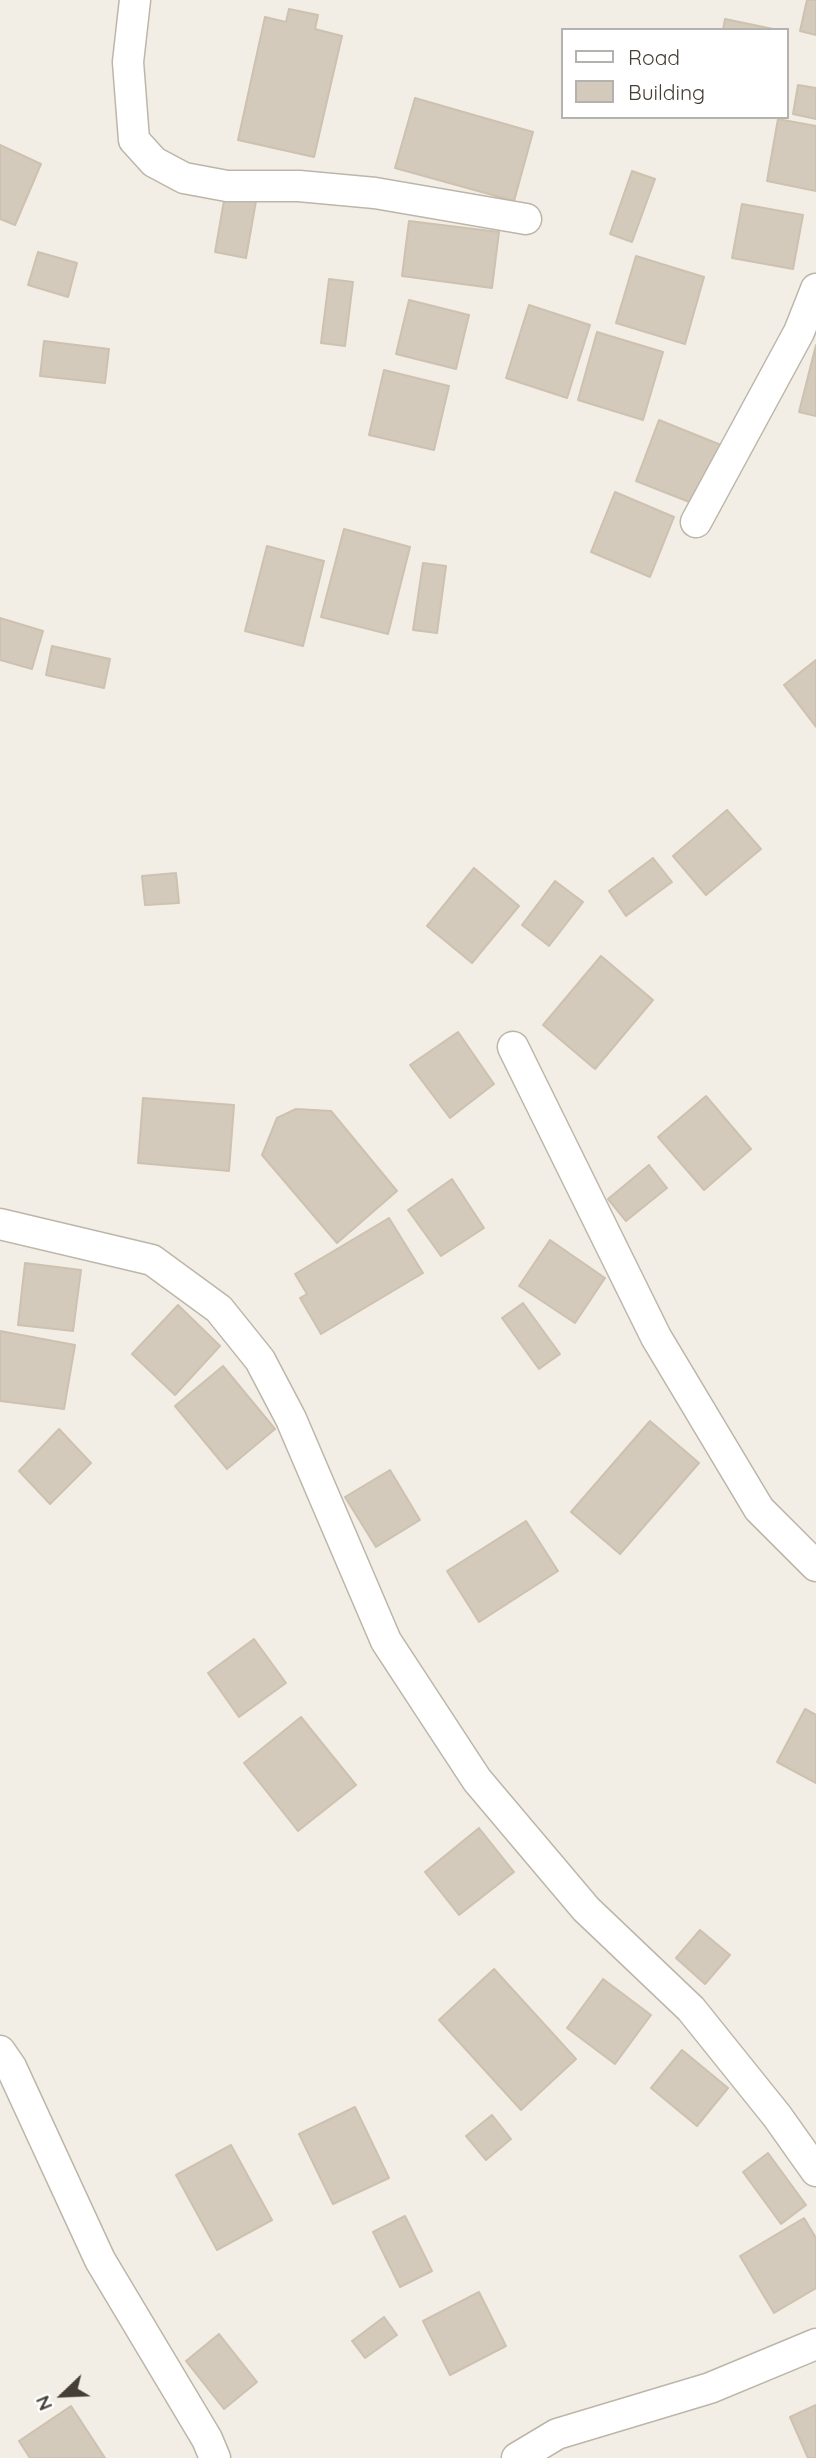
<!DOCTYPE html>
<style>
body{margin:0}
#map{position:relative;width:816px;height:2458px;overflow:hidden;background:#f2eee6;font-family:Quicksand,sans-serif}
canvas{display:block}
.legend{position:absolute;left:561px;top:28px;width:228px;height:91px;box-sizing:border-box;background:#fff;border:2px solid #b4b2ae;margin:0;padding:9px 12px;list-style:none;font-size:21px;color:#443e35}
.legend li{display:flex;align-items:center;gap:14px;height:35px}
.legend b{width:35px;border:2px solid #b4b2ae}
.north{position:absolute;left:28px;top:2360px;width:70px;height:70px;-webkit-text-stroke:5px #fff;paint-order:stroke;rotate:247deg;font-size:19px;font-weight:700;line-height:28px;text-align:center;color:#443e35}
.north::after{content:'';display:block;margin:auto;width:24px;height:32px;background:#443e35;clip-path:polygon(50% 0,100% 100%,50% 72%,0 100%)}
</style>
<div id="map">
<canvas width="816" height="2458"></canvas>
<ul class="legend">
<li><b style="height:9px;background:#fff"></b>Road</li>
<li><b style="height:19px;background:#d3cabb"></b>Building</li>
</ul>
<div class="north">N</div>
</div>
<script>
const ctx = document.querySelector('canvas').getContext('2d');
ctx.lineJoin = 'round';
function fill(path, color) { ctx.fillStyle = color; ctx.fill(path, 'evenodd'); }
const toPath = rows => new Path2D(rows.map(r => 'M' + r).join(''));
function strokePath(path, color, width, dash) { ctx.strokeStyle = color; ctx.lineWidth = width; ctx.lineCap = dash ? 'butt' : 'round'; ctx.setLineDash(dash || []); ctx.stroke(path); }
const building = toPath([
 [807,0,816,0,816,35,800,31,807,0],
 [289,9,318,15,315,29,342,36,314,157,238,140,265,17,286,22,289,9],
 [725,19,778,30,723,30,725,19],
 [798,85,816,88,816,119,793,114,798,85],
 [415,98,533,132,514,201,395,168,415,98],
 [778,119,816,126,816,191,767,181,778,119],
 [0,145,41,164,15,225,0,219,0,145],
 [632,171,655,179,632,242,610,234,632,171],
 [225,195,256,201,246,258,215,252,225,195],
 [742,204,803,215,793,269,732,258,742,204],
 [409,221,499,232,492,288,402,276,409,221],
 [38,252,77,263,68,297,28,285,38,252],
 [636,256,704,277,685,344,616,323,636,256],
 [329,279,353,282,345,346,321,343,329,279],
 [409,300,469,315,456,369,396,354,409,300],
 [529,305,590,325,567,398,506,378,529,305],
 [597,332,663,352,643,420,578,400,597,332],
 [44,341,109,349,105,383,40,376,44,341],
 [816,345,816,416,799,412,816,345],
 [384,370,449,386,434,450,369,435,384,370],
 [659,420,721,445,697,505,636,481,659,420],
 [615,492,674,517,650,577,591,552,615,492],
 [344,529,410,547,388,634,321,617,344,529],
 [267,546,324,561,303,646,245,631,267,546],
 [423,563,446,566,437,633,413,630,423,563],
 [0,618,43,631,32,669,0,660,0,618],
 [52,646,110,659,104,688,46,675,52,646],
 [816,660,816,727,784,685,816,660],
 [727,810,761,849,706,895,673,856,727,810],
 [653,858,672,882,626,916,609,891,653,858],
 [474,868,519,906,472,963,427,926,474,868],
 [176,873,179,903,145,905,142,876,176,873],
 [555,881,583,902,549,946,522,925,555,881],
 [601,956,653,1000,595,1069,543,1025,601,956],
 [458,1032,494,1084,450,1118,410,1065,458,1032],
 [706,1096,751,1149,704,1190,658,1137,706,1096],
 [143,1098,234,1105,229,1171,138,1163,143,1098],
 [296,1109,331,1111,397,1191,337,1243,262,1155,277,1118,296,1109],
 [649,1165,667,1188,626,1221,608,1199,649,1165],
 [452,1179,484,1228,441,1256,408,1210,452,1179],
 [389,1218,423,1273,321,1334,300,1298,307,1294,295,1274,389,1218],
 [550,1240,605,1278,575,1323,519,1286,550,1240],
 [25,1263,81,1270,73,1331,18,1325,25,1263],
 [523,1303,560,1354,539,1369,502,1318,523,1303],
 [178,1305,220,1346,175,1395,132,1354,178,1305],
 [0,1331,75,1345,64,1409,0,1401,0,1331],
 [223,1366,275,1429,227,1469,175,1406,223,1366],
 [650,1421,699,1463,620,1554,571,1512,650,1421],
 [59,1429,91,1463,50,1504,19,1471,59,1429],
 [390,1470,420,1520,376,1547,345,1497,390,1470],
 [526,1521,558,1571,479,1622,447,1571,526,1521],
 [254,1639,286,1683,239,1717,208,1673,254,1639],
 [805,1709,816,1715,816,1783,777,1762,805,1709],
 [301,1717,356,1785,298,1831,244,1763,301,1717],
 [479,1828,514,1872,459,1915,425,1872,479,1828],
 [700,1930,730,1955,705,1984,676,1958,700,1930],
 [494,1969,576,2059,521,2110,439,2020,494,1969],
 [603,1979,651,2015,615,2064,567,2028,603,1979],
 [682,2050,728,2088,697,2126,651,2088,682,2050],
 [355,2107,389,2178,333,2204,299,2134,355,2107],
 [492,2115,511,2139,486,2160,466,2136,492,2115],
 [231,2145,272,2220,217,2250,176,2175,231,2145],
 [768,2153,806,2205,781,2224,743,2172,768,2153],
 [405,2216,432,2271,400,2287,373,2232,405,2216],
 [804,2218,816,2238,816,2288,774,2313,740,2256,804,2218],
 [479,2292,506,2346,450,2375,423,2321,479,2292],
 [384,2317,397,2335,365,2358,352,2341,384,2317],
 [219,2334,257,2382,224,2409,186,2361,219,2334],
 [816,2405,816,2458,808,2458,790,2417,816,2405],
 [71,2406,105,2458,30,2458,19,2441,71,2406]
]);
fill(building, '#d3cabb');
strokePath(building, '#cec1af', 2);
const street = toPath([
 [135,0,128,62,134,140,154,162,184,178,227,186,299,186,375,193,526,219],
 [696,522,799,332,816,289],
 [513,1047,656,1337,759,1509,816,1566],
 [0,1224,152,1260,219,1309,260,1360,291,1419,386,1641,477,1780,586,1909,691,2009,777,2116,816,2171],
 [0,2051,11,2067,100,2260,207,2439,215,2458],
 [517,2458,557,2434,710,2388,816,2344]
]);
strokePath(street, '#bdb6a8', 33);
strokePath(street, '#fff', 30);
</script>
